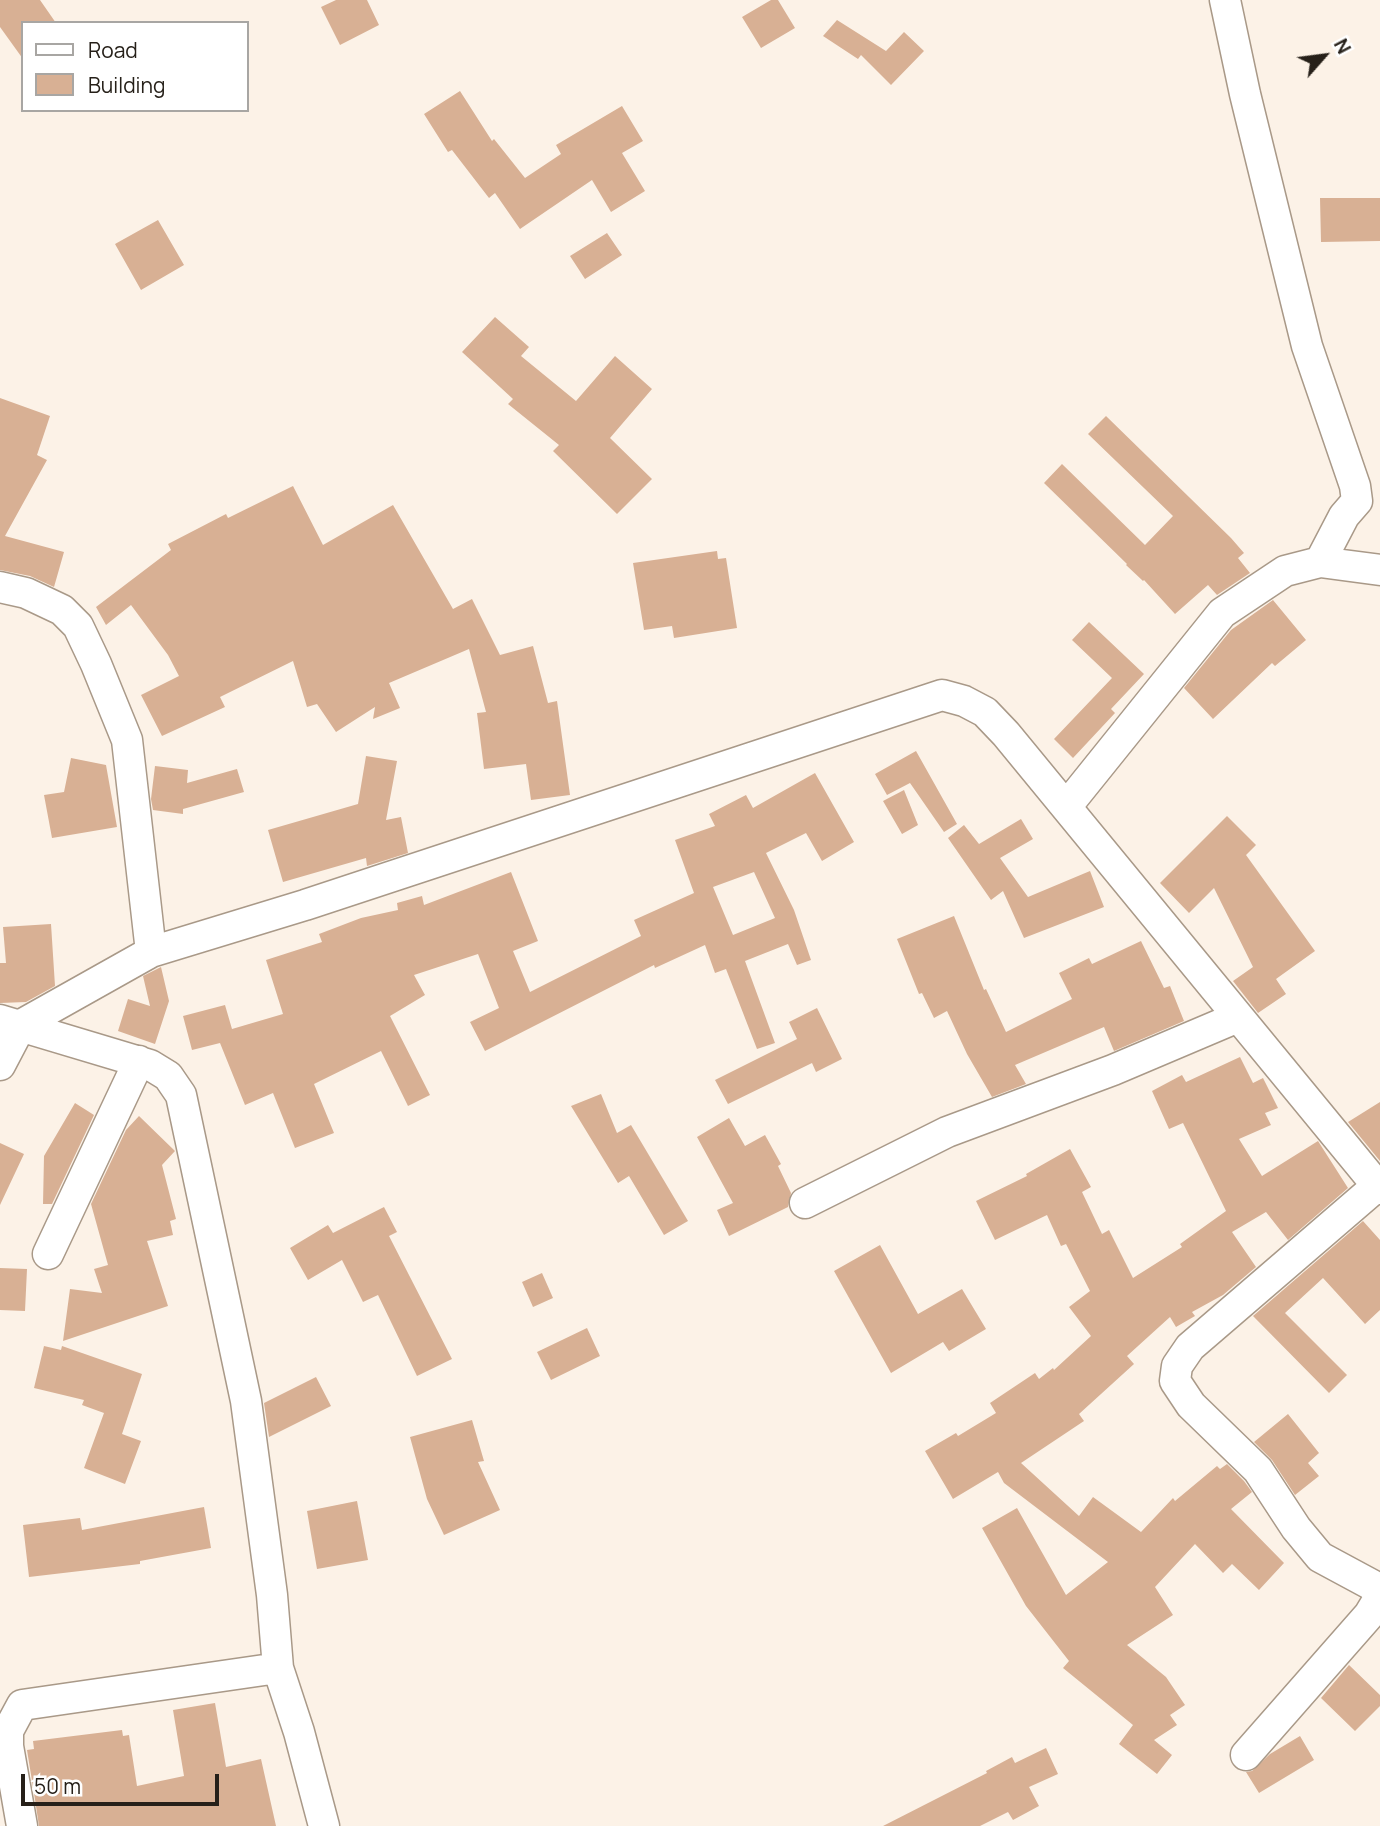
<!DOCTYPE html>
<style>
body{margin:0}
#map{position:relative;width:1380px;height:1826px;overflow:hidden;background:#fcf2e7;font-family:Manrope,sans-serif}
canvas{display:block}
.legend{position:absolute;left:21px;top:21px;width:228px;height:91px;box-sizing:border-box;background:#fff;border:2px solid #a8a6a3;margin:0;padding:9px 12px;list-style:none;font-size:21px;color:#262019}
.legend li{display:flex;align-items:center;gap:14px;height:35px}
.legend b{width:35px;border:2px solid #a8a6a3}
.north{position:absolute;left:1289px;top:21px;width:70px;height:70px;-webkit-text-stroke:5px #fff;paint-order:stroke;rotate:62deg;font-size:19px;font-weight:700;line-height:28px;text-align:center;color:#262019}
.north::after{content:'';display:block;margin:auto;width:24px;height:32px;background:#262019;clip-path:polygon(50% 0,100% 100%,50% 72%,0 100%)}
.scale{position:absolute;left:21px;top:1774px;width:198px;height:32px;box-sizing:border-box;border:4px solid #262019;border-top:0;padding-left:9px;font-size:21px;line-height:24px;white-space:nowrap;color:#262019;-webkit-text-stroke:5px #fff;paint-order:stroke}
</style>
<div id="map">
<canvas width="1380" height="1826"></canvas>
<ul class="legend">
<li><b style="height:9px;background:#fff"></b>Road</li>
<li><b style="height:19px;background:#d8b094"></b>Building</li>
</ul>
<div class="north">N</div>
<div class="scale">50 m</div>
</div>
<script>
const ctx = document.querySelector('canvas').getContext('2d');
ctx.lineJoin = 'round';
function fill(path, color) { ctx.fillStyle = color; ctx.fill(path, 'evenodd'); }
const toPath = rows => new Path2D(rows.map(r => 'M' + r).join(''));
function strokePath(path, color, width, dash) { ctx.strokeStyle = color; ctx.lineWidth = width; ctx.lineCap = dash ? 'butt' : 'round'; ctx.setLineDash(dash || []); ctx.stroke(path); }
fill(toPath([
 [0,0,40,0,56,23,23,23,23,59,0,27],
 [336,0,367,0,379,25,340,45,321,7],
 [771,0,778,0,795,28,761,48,742,17],
 [837,20,886,51,904,32,924,51,891,85,861,55,858,59,823,36],
 [460,91,492,141,494,139,525,178,561,154,556,145,622,106,643,141,622,153,645,191,611,212,592,180,520,229,495,193,489,198,452,150,448,152,424,114],
 [1320,198,1380,198,1380,241,1321,242],
 [158,220,184,265,141,290,115,244],
 [607,233,622,255,585,279,570,256],
 [495,317,529,347,521,356,576,401,615,356,652,389,610,438,652,479,617,514,553,451,559,445,508,404,513,399,462,352],
 [0,398,50,416,37,455,47,460,5,536,64,552,54,587,30,576,0,570],
 [1106,416,1231,538,1244,553,1238,558,1250,573,1217,595,1208,585,1175,614,1144,580,1143,581,1126,565,1127,564,1044,483,1062,464,1145,545,1173,516,1088,434],
 [293,486,323,545,393,505,453,609,472,599,500,655,533,646,548,703,557,701,570,795,531,800,526,764,484,769,477,713,486,712,469,649,389,683,400,708,373,719,375,707,336,732,317,704,307,707,293,661,220,697,225,707,162,736,141,695,179,676,168,655,131,605,106,625,96,607,171,550,168,544,226,514,228,518],
 [717,551,718,559,726,558,737,628,674,638,672,626,644,630,633,563],
 [1273,600,1306,640,1275,666,1272,663,1213,719,1184,688,1231,630],
 [1089,622,1144,674,1111,709,1115,713,1073,758,1054,739,1112,678,1072,640],
 [916,751,957,824,944,832,910,783,887,795,875,774],
 [366,756,397,761,386,820,401,817,408,853,367,866,366,858,283,882,268,830,358,804],
 [71,758,106,765,117,827,52,838,44,795,64,792],
 [155,766,188,770,187,783,237,769,244,792,183,809,183,814,153,810,151,799],
 [815,773,854,842,822,861,806,833,766,853,794,910,811,960,797,965,788,944,745,961,775,1043,757,1049,726,969,715,973,705,945,655,968,654,965,485,1051,470,1022,499,1008,478,954,414,975,425,995,390,1016,430,1095,408,1106,381,1051,314,1084,334,1133,295,1148,273,1093,245,1105,220,1043,192,1050,183,1016,225,1005,232,1029,283,1014,266,960,322,942,319,934,361,918,398,910,397,903,422,896,424,905,511,872,538,941,513,951,530,992,641,936,634,920,694,893,675,840,715,826,709,814,746,795,753,808],
 [754,872,775,918,733,935,713,887],
 [904,790,918,825,902,834,883,801],
 [1227,816,1256,845,1246,855,1315,951,1276,979,1286,994,1258,1013,1233,981,1253,967,1214,888,1189,913,1160,883],
 [1021,819,1033,839,1000,858,1028,897,1090,871,1104,907,1024,938,1003,891,991,900,948,838,964,825,979,844],
 [954,916,984,990,986,989,1006,1032,1072,999,1059,973,1089,958,1092,964,1141,941,1164,988,1170,986,1184,1021,1114,1051,1104,1027,1015,1065,1026,1084,992,1097,967,1054,947,1011,934,1018,922,993,919,994,897,939],
 [51,924,55,986,26,1002,0,1003,0,963,6,963,3,927],
 [161,967,169,1001,155,1044,118,1031,128,999,150,1006,143,976],
 [817,1008,842,1059,816,1072,812,1063,728,1104,715,1080,797,1039,789,1022],
 [1240,1057,1253,1083,1263,1078,1278,1108,1265,1113,1271,1125,1239,1139,1262,1176,1318,1141,1348,1188,1288,1240,1266,1212,1232,1232,1256,1267,1223,1295,1192,1312,1195,1316,1176,1327,1170,1317,1127,1356,1134,1364,1079,1414,1084,1421,1021,1463,1079,1516,1093,1497,1141,1532,1173,1498,1175,1501,1217,1466,1220,1469,1227,1464,1244,1481,1252,1492,1231,1509,1284,1563,1259,1590,1232,1564,1223,1573,1195,1544,1155,1587,1173,1615,1127,1645,1166,1677,1185,1705,1170,1715,1177,1725,1154,1740,1172,1755,1157,1774,1119,1744,1133,1725,1063,1668,1069,1661,1026,1606,982,1528,1017,1508,1066,1595,1108,1562,1004,1483,998,1472,953,1499,925,1451,956,1433,958,1436,996,1413,990,1403,1035,1373,1039,1379,1053,1368,1054,1370,1091,1336,1069,1307,1090,1291,1066,1244,1061,1246,1047,1215,995,1240,976,1201,1027,1176,1026,1174,1070,1149,1091,1187,1082,1192,1102,1234,1109,1230,1133,1278,1182,1247,1180,1244,1226,1211,1183,1123,1169,1129,1152,1091,1182,1075,1186,1082],
 [601,1094,617,1133,631,1125,688,1221,664,1235,629,1176,618,1183,571,1106],
 [1380,1102,1380,1161,1348,1122],
 [75,1103,94,1115,52,1204,43,1204,44,1156],
 [139,1116,175,1151,162,1165,176,1219,170,1221,173,1235,147,1241,168,1306,63,1341,70,1289,102,1293,94,1269,108,1265,91,1204,126,1130],
 [729,1118,745,1146,765,1135,781,1164,778,1166,791,1193,788,1207,729,1236,717,1210,733,1203,697,1137],
 [0,1143,24,1154,0,1205],
 [384,1207,397,1232,389,1236,452,1359,417,1376,378,1295,363,1302,342,1260,308,1280,290,1248,328,1225,333,1233],
 [1363,1221,1380,1240,1380,1310,1365,1324,1323,1278,1285,1313,1347,1375,1329,1393,1253,1316],
 [880,1245,918,1314,962,1289,986,1329,949,1351,943,1342,891,1373,834,1271],
 [0,1268,27,1269,25,1311,0,1310],
 [542,1273,553,1298,533,1307,522,1282],
 [587,1328,600,1356,551,1380,537,1352],
 [44,1346,61,1350,62,1346,142,1374,122,1434,141,1441,125,1484,84,1468,104,1413,82,1405,84,1400,34,1388],
 [316,1377,331,1406,269,1437,264,1403],
 [1288,1414,1319,1453,1308,1463,1319,1476,1295,1495,1272,1460,1254,1442],
 [472,1420,484,1461,478,1462,500,1510,444,1535,427,1499,410,1437],
 [357,1501,368,1560,317,1569,307,1511],
 [204,1507,211,1548,140,1561,140,1564,29,1577,23,1525,80,1518,82,1530],
 [1349,1665,1380,1695,1380,1706,1355,1731,1321,1698],
 [215,1703,226,1767,261,1759,276,1826,39,1826,34,1793,36,1787,33,1787,27,1750,34,1749,33,1741,122,1730,123,1736,129,1735,137,1786,184,1776,173,1710],
 [1300,1736,1314,1760,1259,1793,1246,1772,1252,1771,1270,1754],
 [1046,1748,1058,1774,1029,1787,1039,1806,1013,1820,1008,1812,980,1826,883,1826,987,1773,986,1771,1012,1757,1015,1763]
]), '#d8b094');
const minor = toPath([
 [1225,0,1245,94,1307,346,1355,486,1357,501,1344,516,1320,562],
 [0,587,26,593,62,610,78,626,96,664,127,740,151,952],
 [1066,807,1222,613,1285,571,1320,562,1380,570],
 [0,1020,150,1065,168,1076,181,1095,246,1401,272,1595,278,1668,299,1732,324,1826],
 [0,1065,21,1025,151,952,305,905,942,695,964,701,985,712,1006,734,1380,1189],
 [805,1203,947,1132,1113,1070,1238,1017],
 [48,1254,139,1061],
 [1246,1755,1369,1615,1378,1600,1377,1592,1372,1585,1320,1557,1296,1528,1258,1470,1191,1405,1175,1381,1177,1366,1190,1347,1377,1186],
 [22,1826,8,1746,8,1731,22,1705,278,1668]
]);
strokePath(minor, '#a99988', 33);
strokePath(minor, '#fff', 30);
</script>
